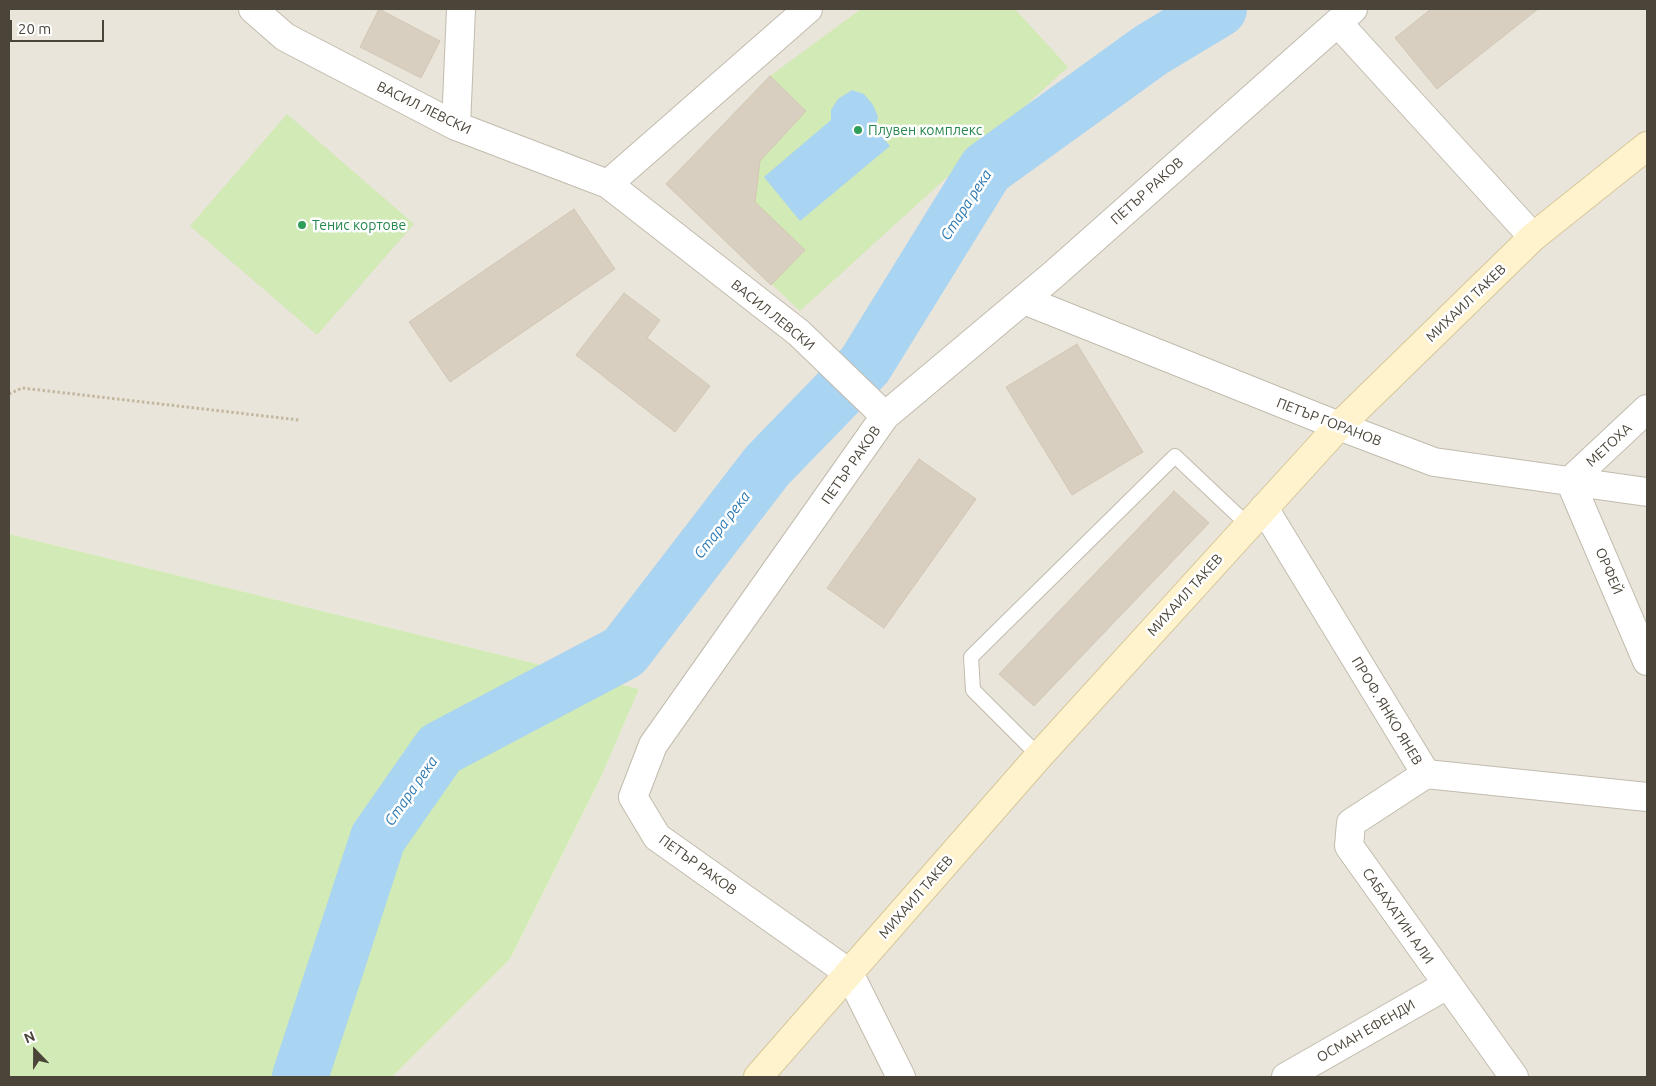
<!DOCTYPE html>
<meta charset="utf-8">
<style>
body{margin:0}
#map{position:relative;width:1656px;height:1086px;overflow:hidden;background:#f6f3ec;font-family:Ubuntu,sans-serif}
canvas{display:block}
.frame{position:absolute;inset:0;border:10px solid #4b4439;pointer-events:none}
.north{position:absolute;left:10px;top:1026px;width:50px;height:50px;-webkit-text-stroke:4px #fff;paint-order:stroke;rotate:338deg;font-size:14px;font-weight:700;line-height:20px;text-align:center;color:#4b4439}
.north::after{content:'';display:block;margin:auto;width:18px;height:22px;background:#4b4439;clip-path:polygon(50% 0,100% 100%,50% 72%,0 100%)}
.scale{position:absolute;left:10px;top:20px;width:94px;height:22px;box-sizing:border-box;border:2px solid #4b4439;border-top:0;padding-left:6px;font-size:15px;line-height:18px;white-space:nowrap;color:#4b4439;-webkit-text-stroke:4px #fff;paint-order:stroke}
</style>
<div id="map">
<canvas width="1656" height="1086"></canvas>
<div class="frame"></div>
<div class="north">N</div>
<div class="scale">20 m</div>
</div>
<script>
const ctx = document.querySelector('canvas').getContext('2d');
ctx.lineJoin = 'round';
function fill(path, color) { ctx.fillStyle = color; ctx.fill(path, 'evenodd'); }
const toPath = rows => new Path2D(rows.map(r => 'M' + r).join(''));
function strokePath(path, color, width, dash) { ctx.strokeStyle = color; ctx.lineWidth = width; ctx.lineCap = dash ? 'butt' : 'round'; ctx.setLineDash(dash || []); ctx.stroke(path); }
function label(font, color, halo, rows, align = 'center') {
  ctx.font = font + ' Ubuntu,sans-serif'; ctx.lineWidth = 5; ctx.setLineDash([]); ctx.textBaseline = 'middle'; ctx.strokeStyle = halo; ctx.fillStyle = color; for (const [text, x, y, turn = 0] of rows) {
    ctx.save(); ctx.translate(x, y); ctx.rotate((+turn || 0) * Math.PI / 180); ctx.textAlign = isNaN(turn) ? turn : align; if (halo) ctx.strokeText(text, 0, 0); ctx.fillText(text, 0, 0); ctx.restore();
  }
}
fill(toPath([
 [9,9,1647,9,1647,1077,392,1077,510,959,602,775,639,689,9,534]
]), '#eae5da');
fill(toPath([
 [861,9,1015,9,1068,67,800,311,666,184,770,76],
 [287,114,414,224,317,335,190,226],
 [9,534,639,689,602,775,510,959,392,1077,9,1077]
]), '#d2eab5');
fill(toPath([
 [852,90,864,94,873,105,878,117,875,129,890,146,800,221,764,177,831,120,831,110,838,99]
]), '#a9d4f2');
strokePath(toPath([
 [300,1077,378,838,440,749,624,652,767,466,865,365,986,169,1151,50,1219,9]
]), '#a9d4f2', 56);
const building = toPath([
 [379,9,440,41,421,78,360,47,379,9],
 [1431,9,1538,9,1437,89,1395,38,1431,9],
 [770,76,806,111,760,161,755,202,805,250,771,285,666,184,770,76],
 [574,209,615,269,450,382,409,322,574,209],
 [624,293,660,320,647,338,710,386,675,432,576,355,624,293],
 [1077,344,1143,452,1072,495,1006,387,1077,344],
 [919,459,976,499,884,628,827,588,919,459],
 [1174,491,1209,523,1034,706,999,674,1174,491]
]);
fill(building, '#d8cfc1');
strokePath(building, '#d3c7b4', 1);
const service = toPath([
 [1039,756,973,690,971,657,1175,456,1248,525]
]);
const minor = toPath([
 [253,9,285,37,456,126,608,184,799,333,885,416],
 [1338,23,1533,237],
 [456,126,461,9],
 [608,184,808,9],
 [1024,300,1339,426,1434,462,1647,492],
 [1647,409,1570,481,1647,661],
 [1264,508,1426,774,1647,797],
 [1426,774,1351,823,1349,846,1514,1077],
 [901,1077,849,973,657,837,633,797,653,745,885,416,1053,275,1353,9],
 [1286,1077,1447,985]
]);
const secondary = toPath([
 [758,1077,1039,756,1339,426,1533,237,1647,146]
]);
strokePath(service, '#c2bbae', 16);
strokePath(minor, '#c2bbae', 30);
strokePath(secondary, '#d6c79b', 30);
strokePath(toPath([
 [9,394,22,388,299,420]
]), '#c4b79f', 3, [2.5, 2.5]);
strokePath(service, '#fff', 14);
strokePath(minor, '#fff', 28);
strokePath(secondary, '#fff3cd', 28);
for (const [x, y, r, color] of [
 [858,130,5,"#2e9e5b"],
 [302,225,5,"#2e9e5b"]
]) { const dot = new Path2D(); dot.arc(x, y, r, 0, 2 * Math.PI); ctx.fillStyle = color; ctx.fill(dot); strokePath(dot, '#fff', 2); }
label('14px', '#4b4439', '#fff', [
 ["ВАСИЛ ЛЕВСКИ",424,108,26],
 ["ПЕТЪР РАКОВ",1147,191,-42],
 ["МИХАИЛ ТАКЕВ",1466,303,-44],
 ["ВАСИЛ ЛЕВСКИ",773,315,39],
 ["ПЕТЪР ГОРАНОВ",1329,422,21],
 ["МЕТОХА",1609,445,-43],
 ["ПЕТЪР РАКОВ",851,465,-55],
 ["ОРФЕЙ",1609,571,67],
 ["МИХАИЛ ТАКЕВ",1185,595,-48],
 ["ПРОФ. ЯНКО ЯНЕВ",1387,711,59],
 ["ПЕТЪР РАКОВ",698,865,36],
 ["МИХАИЛ ТАКЕВ",916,897,-49],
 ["САБАХАТИН АЛИ",1398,916,55],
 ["ОСМАН ЕФЕНДИ",1366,1031,-30]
]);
label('14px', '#27864d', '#fff', [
 ["Плувен комплекс",868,130],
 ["Тенис кортове",312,225]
], 'left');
label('italic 15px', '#2e7ab2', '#fff', [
 ["Стара река",966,205,-57],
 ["Стара река",722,525,-52],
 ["Стара река",411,791,-55]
]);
</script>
